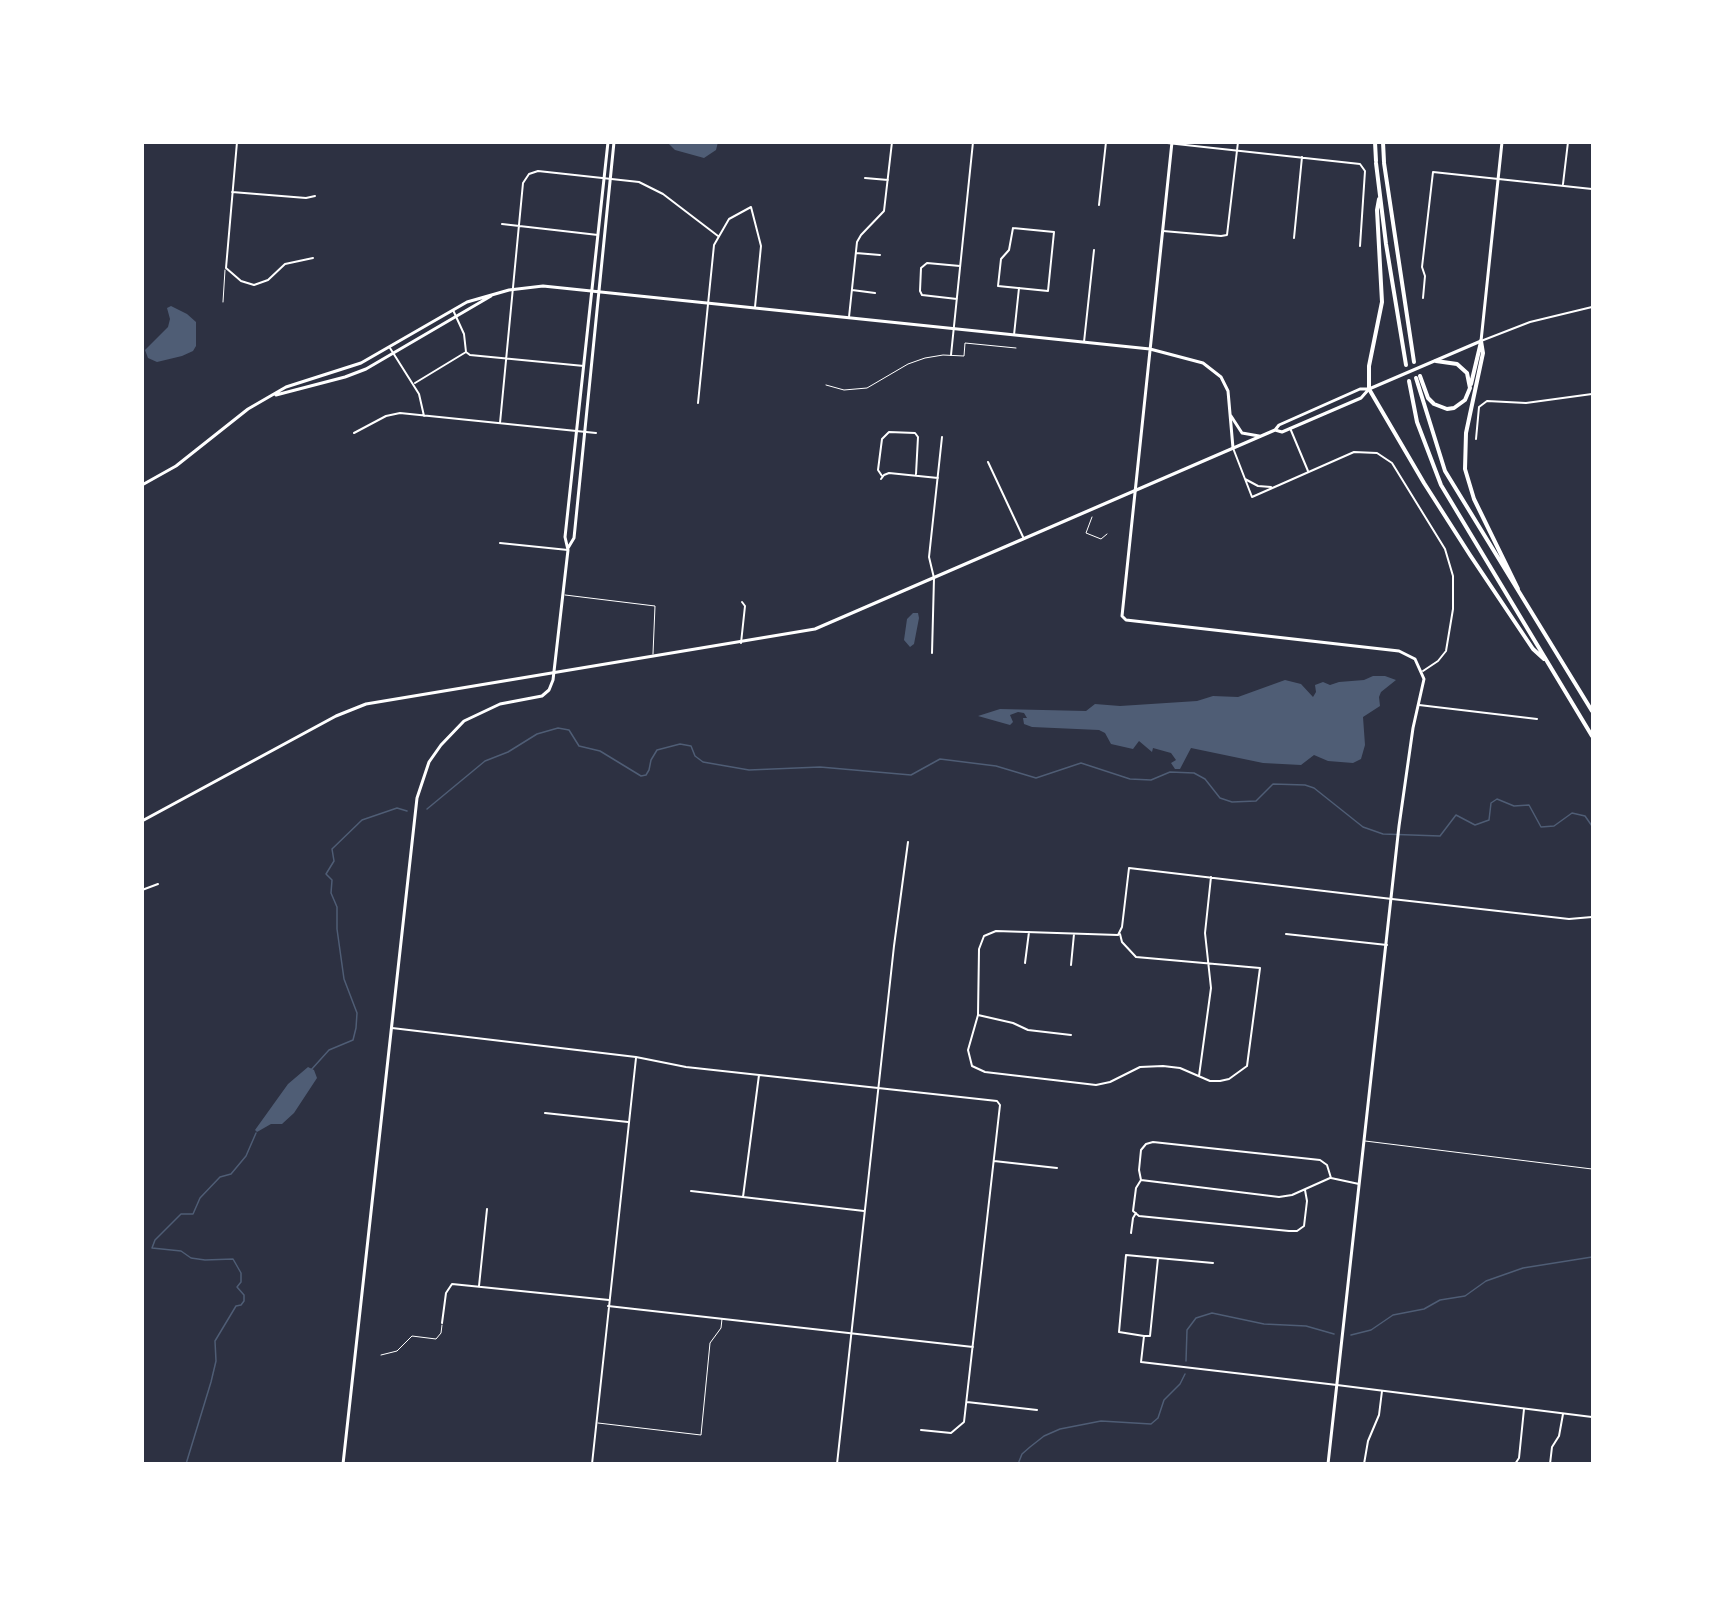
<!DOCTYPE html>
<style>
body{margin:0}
#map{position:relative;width:1735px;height:1606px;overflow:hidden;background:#2d3142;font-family:Roboto,sans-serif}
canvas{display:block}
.frame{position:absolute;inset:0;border:144px solid #fff;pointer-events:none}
</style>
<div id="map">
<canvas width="1735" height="1606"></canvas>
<div class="frame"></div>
</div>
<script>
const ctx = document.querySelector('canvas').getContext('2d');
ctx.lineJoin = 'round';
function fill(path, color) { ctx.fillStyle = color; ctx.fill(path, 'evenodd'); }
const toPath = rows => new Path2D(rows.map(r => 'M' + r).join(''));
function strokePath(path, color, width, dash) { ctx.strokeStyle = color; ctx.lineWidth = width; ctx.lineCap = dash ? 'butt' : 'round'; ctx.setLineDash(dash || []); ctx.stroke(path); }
fill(toPath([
 [718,142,716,150,704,158,675,150,668,143],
 [171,306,187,314,196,322,196,346,193,351,182,356,157,362,148,358,145,350,168,327,170,319,167,308],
 [913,613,918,613,919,618,914,644,910,647,904,640,907,619],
 [1373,676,1385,676,1396,680,1381,692,1379,697,1380,706,1363,717,1365,745,1361,759,1353,763,1328,761,1314,755,1301,765,1263,763,1191,748,1180,769,1175,769,1171,763,1176,760,1171,753,1153,748,1152,752,1139,741,1133,749,1111,744,1105,733,1099,730,1032,727,1024,724,1023,718,1027,718,1024,713,1018,712,1010,715,1013,722,1010,725,978,716,1000,709,1086,711,1095,704,1120,706,1197,701,1213,696,1238,697,1285,680,1301,684,1313,697,1316,692,1315,685,1323,682,1330,685,1339,682,1364,680],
 [308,1067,314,1070,317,1078,294,1113,282,1124,271,1124,257,1132,255,1130,288,1084]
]), '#4f5d75');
strokePath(toPath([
 [427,809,485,761,508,752,537,734,558,728,569,730,579,746,600,751,641,776,646,775,649,770,651,760,657,750,680,744,691,746,695,756,703,762,749,770,820,767,911,775,940,759,996,766,1036,778,1081,763,1130,779,1151,780,1170,772,1194,773,1205,779,1220,798,1232,802,1256,801,1273,784,1305,785,1314,788,1363,827,1383,834,1440,836,1456,815,1475,825,1489,820,1491,803,1497,799,1514,806,1529,805,1541,827,1554,826,1572,813,1585,816,1592,826],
 [311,1070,329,1050,353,1040,356,1028,357,1013,344,979,337,929,337,907,331,893,332,880,326,874,334,861,332,849,362,820,397,808,407,811],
 [1351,1335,1371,1330,1393,1315,1424,1309,1440,1300,1465,1296,1486,1281,1523,1268,1592,1257],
 [1186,1361,1187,1330,1196,1318,1212,1313,1264,1324,1306,1326,1334,1334],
 [186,1464,211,1382,216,1361,215,1341,236,1306,241,1305,244,1301,244,1295,237,1287,241,1282,241,1273,233,1259,205,1260,191,1258,181,1251,152,1248,155,1240,181,1214,193,1214,200,1198,220,1177,231,1174,246,1156,256,1133],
 [1018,1464,1022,1454,1030,1447,1044,1436,1060,1429,1101,1421,1151,1424,1158,1418,1164,1400,1180,1384,1185,1374]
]), '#4f5d75', 1.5);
strokePath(toPath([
 [223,302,225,270],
 [826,385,844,390,867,388,908,364,925,358,943,355,964,356,965,343,1016,348],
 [1092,517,1086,533,1101,539,1107,534],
 [565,595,655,606,653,654],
 [1365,1141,1592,1169],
 [381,1355,397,1351,412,1336,436,1339,441,1333,442,1325],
 [598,1423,701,1435,710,1343,721,1328,722,1319]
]), '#fff', 1);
strokePath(toPath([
 [237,142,226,268,241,281,254,285,268,280,285,264,313,258],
 [403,142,410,142],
 [1158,142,1360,164,1365,171,1360,246],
 [865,178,888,180],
 [1563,184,1568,142],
 [232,192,306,198,315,196],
 [1099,205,1106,142],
 [502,224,598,235],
 [1013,228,1054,232,1048,291,998,286,1001,259,1009,250,1013,228],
 [1163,231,1221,236,1227,235,1238,142],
 [1294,238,1302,157],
 [856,253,880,255],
 [852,290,875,293],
 [1423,298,1425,276,1422,267,1433,172,1592,189],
 [957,299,922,295,920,291,921,268,927,263,960,266],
 [453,310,464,334,466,352],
 [849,317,857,242,861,235,884,211,892,142],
 [1014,335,1019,288],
 [1084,342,1094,250],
 [390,348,419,394,424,416],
 [466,352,470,355,584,366],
 [951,355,973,142],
 [415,383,466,352],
 [698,403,714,245,729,219,751,207,761,246,755,307],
 [500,423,523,183,529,174,538,171,639,182,663,194,718,236],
 [1290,428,1308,471],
 [354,433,386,416,400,413,596,433],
 [1476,439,1479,407,1487,401,1526,403,1592,394],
 [988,462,1024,539],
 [882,476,878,470,882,439,889,432,915,433,918,437,916,474],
 [881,479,884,475,889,473,938,478],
 [500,543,568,550],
 [741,643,745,606,742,602],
 [932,653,934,578,929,557,942,437],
 [1419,705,1537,719],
 [142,890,158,884],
 [1120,934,1122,942,1136,957,1260,968,1247,1066,1229,1079,1220,1081,1210,1081,1180,1068,1163,1066,1140,1067,1110,1082,1096,1085,985,1072,972,1066,968,1050,978,1015,979,949,984,936,996,931,1118,935,1122,927,1129,868,1392,899],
 [1286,934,1387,945],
 [1025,963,1029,932],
 [1071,965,1074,934],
 [978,1015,1013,1023,1028,1030,1071,1035],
 [392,1028,636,1057,686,1067,997,1101,1000,1105,964,1422,951,1433,921,1430],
 [1199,1076,1211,988,1205,933,1211,877],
 [545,1113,628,1122],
 [994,1161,1057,1168],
 [1141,1180,1139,1170,1141,1150,1146,1144,1153,1142,1320,1160,1327,1165,1331,1178,1359,1184],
 [1141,1180,1136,1188,1133,1211,1139,1216,1289,1231,1297,1231,1304,1226,1307,1201,1305,1190],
 [1141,1180,1279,1197,1292,1195,1330,1178],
 [691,1191,864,1211],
 [743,1197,759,1075],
 [1131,1233,1133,1218,1136,1213],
 [1158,1258,1213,1263],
 [479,1286,487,1209],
 [608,1306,973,1347],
 [442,1323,446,1293,452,1284,609,1300],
 [1144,1336,1119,1332,1126,1255,1158,1258,1150,1336,1144,1336,1141,1362,1337,1385],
 [967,1402,1037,1410],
 [592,1464,636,1058],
 [837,1464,894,946,908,842],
 [1364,1464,1368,1441,1379,1415,1382,1391],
 [1515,1464,1519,1458,1524,1409],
 [1550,1464,1552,1447,1559,1436,1563,1414]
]), '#fff', 2);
strokePath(toPath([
 [1481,341,1530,322,1592,307],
 [1233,448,1252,497,1354,452,1377,453,1392,463,1445,549,1453,576,1453,609,1446,651,1438,661,1423,671],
 [1245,479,1258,486,1271,487],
 [1392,899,1569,919,1592,917],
 [1337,1385,1592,1417]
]), '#fff', 2);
strokePath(toPath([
 [1172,142,1122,616,1126,620,1399,651,1415,659,1424,679,1413,728,1399,826,1328,1464],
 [1481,341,1502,142],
 [276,395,345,377,366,369,491,296],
 [142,485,176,466,248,409,286,387,361,363,467,302,509,290,543,286,1150,349,1203,363,1221,377,1228,391,1233,448],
 [568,548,574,538,614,142],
 [343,1464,417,798,429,762,441,745,464,721,500,704,542,696,549,690,553,680,568,550,565,537,608,142]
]), '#fff', 3);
strokePath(toPath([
 [1231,416,1242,433,1259,436],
 [1275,430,1282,432,1361,398,1369,389],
 [142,821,336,716,366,704,815,629,1275,430,1279,425,1360,389,1369,389,1481,341]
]), '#fff', 3);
strokePath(toPath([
 [1375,142,1376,161],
 [1383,142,1384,162],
 [1376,163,1386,244,1406,365],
 [1384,163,1414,362],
 [1379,199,1377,210,1382,302,1369,366,1369,389,1424,483,1470,555,1533,649,1544,659],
 [1481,341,1483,353,1466,433,1465,469,1474,499,1518,589],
 [1420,376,1428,398,1434,404,1447,409,1454,408,1465,400,1470,388,1467,373,1457,364,1436,361],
 [1416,378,1445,471,1592,711],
 [1409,381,1417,422,1441,485,1592,736],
 [1471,384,1481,342]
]), '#fff', 4);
</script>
